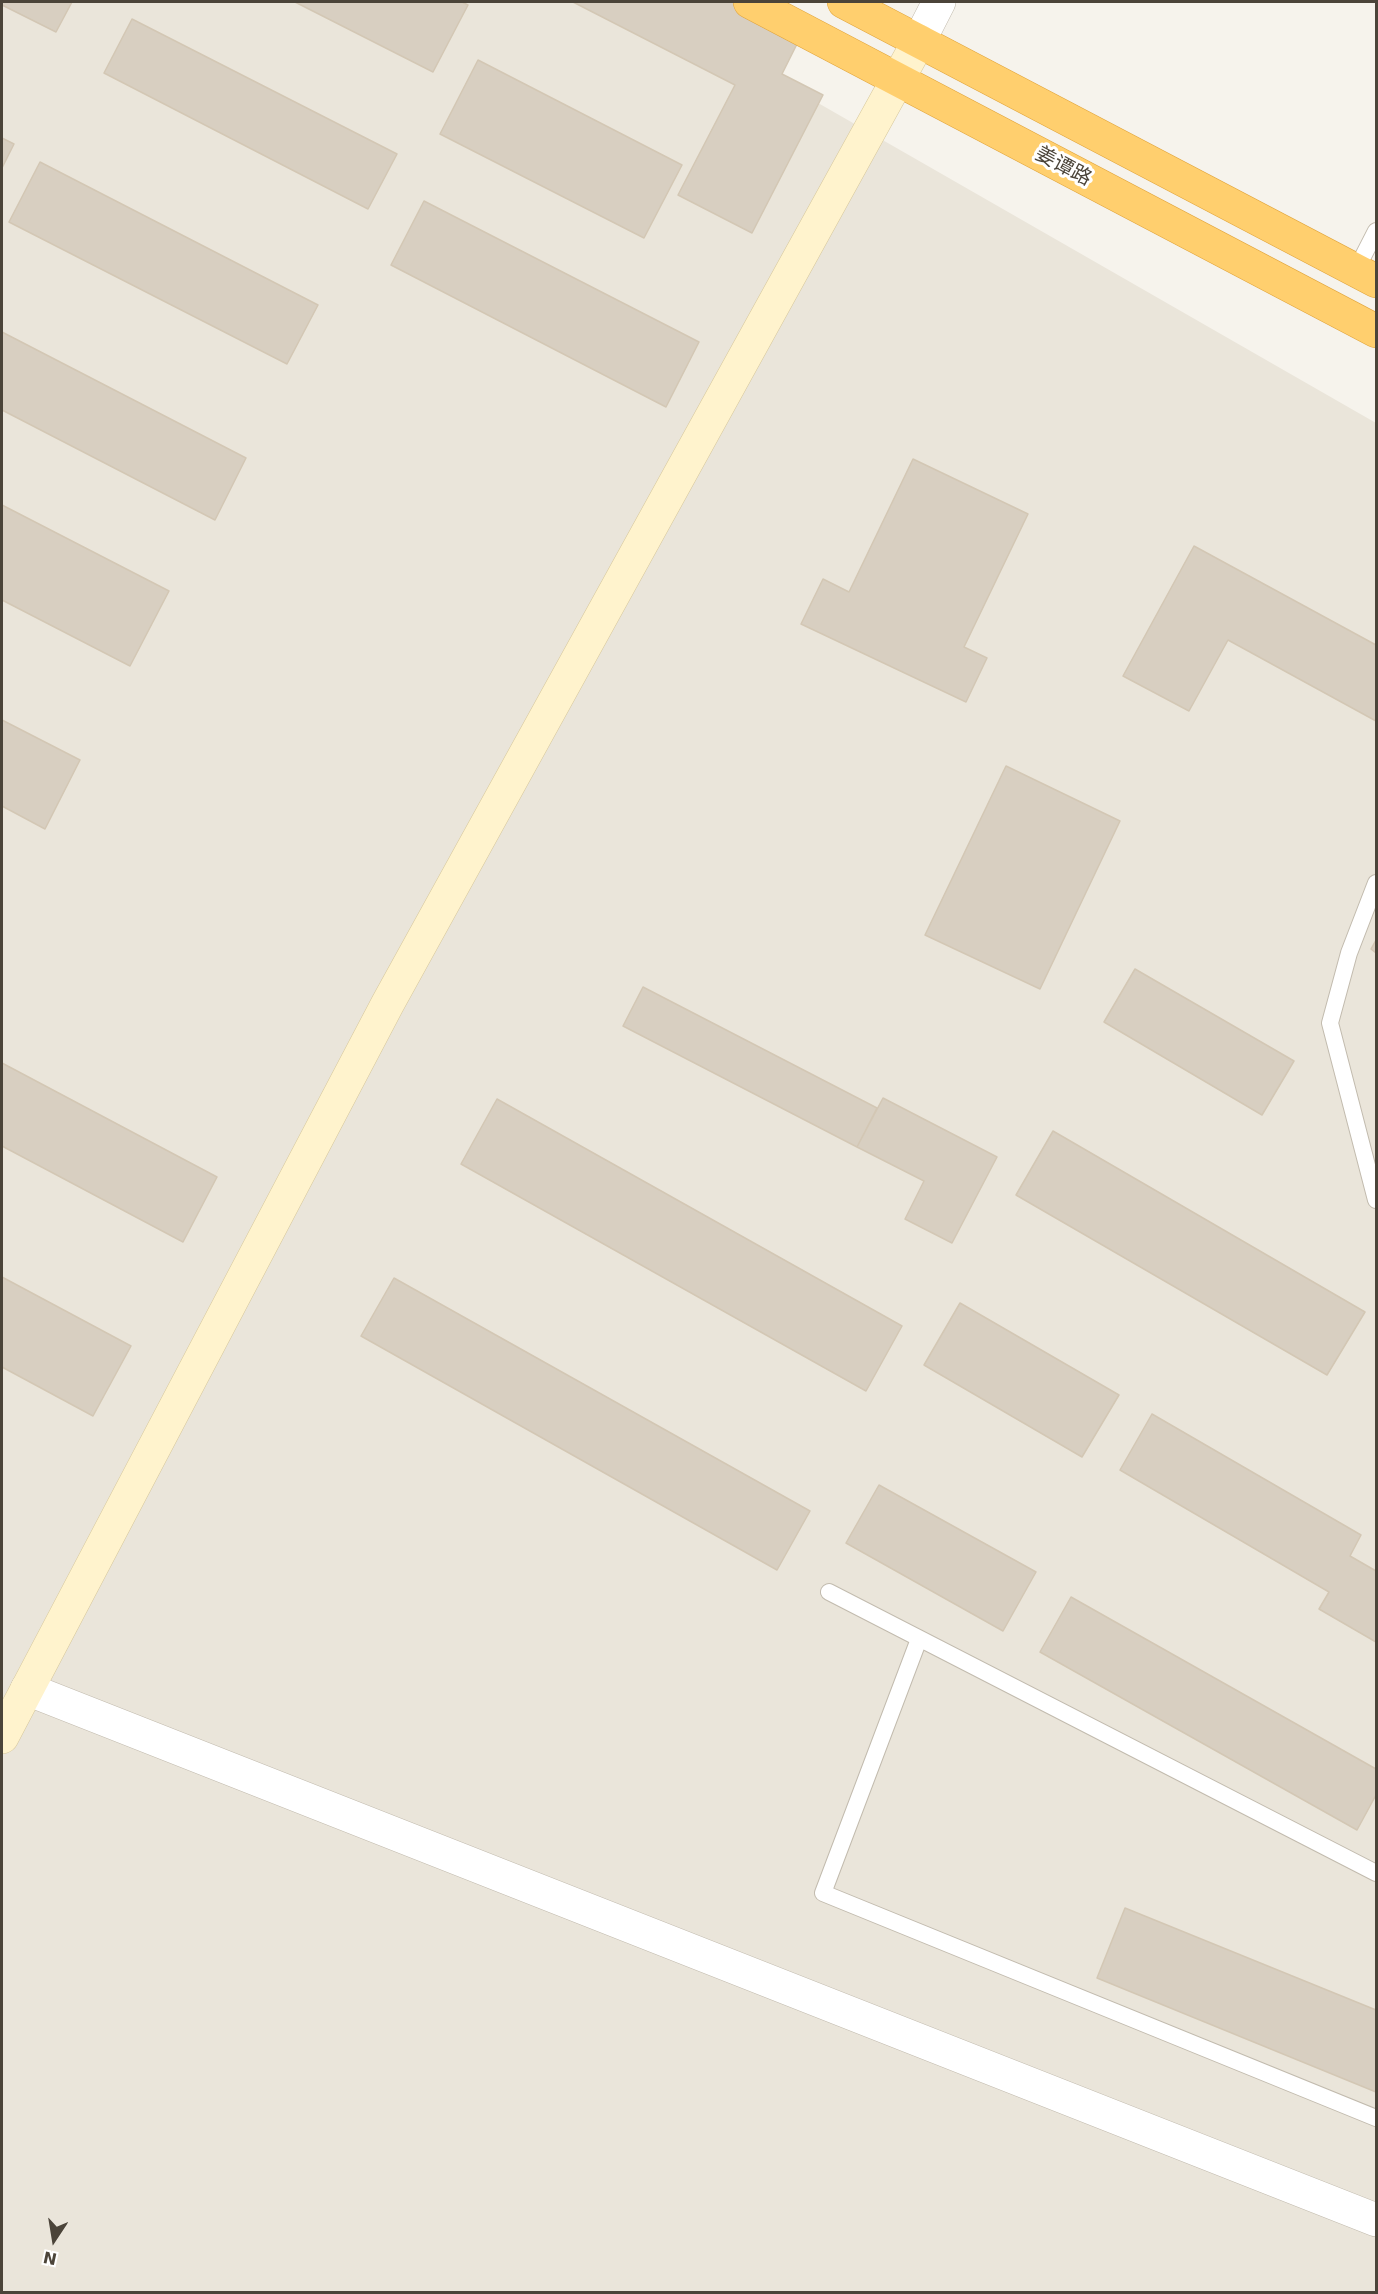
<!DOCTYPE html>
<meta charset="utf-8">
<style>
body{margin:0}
#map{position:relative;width:1378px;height:2294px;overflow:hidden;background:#f6f3ec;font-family:"DejaVu Sans",sans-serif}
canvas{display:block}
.frame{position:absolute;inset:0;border:3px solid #4b4439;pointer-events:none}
.north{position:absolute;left:24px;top:2210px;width:60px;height:60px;-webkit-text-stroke:4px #fff;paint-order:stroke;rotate:192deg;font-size:16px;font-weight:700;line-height:24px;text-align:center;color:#4b4439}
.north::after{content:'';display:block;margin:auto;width:21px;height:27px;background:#4b4439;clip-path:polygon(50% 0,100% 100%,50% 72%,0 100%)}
</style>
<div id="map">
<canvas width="1378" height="2294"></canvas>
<div class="frame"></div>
<div class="north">N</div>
</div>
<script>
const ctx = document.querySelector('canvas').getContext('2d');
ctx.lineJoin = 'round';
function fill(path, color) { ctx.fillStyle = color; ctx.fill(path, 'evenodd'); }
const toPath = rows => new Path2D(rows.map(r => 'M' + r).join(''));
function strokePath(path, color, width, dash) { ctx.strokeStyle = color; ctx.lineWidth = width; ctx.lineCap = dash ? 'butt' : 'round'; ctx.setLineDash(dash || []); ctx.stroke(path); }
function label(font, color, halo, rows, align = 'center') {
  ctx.font = font + ' "DejaVu Sans","Noto Sans SC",sans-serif'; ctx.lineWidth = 6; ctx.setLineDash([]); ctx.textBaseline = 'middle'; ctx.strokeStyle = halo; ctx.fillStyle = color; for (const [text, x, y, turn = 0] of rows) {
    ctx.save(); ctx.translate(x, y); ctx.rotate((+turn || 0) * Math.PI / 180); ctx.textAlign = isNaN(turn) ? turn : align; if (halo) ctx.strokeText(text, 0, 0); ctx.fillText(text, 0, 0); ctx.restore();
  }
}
fill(toPath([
 [2,2,642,2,1376,423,1376,2292,2,2292]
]), '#eae5da');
const building = toPath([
 [2,2,72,2,56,32,2,5,2,2],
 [295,2,462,2,468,5,433,72,295,2],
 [573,2,745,2,803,32,782,74,823,95,752,233,678,195,735,85,573,2],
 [132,19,397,154,368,209,104,73,132,19],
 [478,60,682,165,644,238,440,134,478,60],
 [2,138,14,144,2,168,2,138],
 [40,162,318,305,287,364,9,222,40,162],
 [424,201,699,342,666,407,391,265,424,201],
 [2,332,246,458,215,520,2,410,2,332],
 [913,459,1028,514,964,647,987,658,966,702,801,624,823,579,849,592,913,459],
 [2,505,169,591,130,666,2,600,2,505],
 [1194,546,1376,645,1376,721,1228,640,1189,711,1123,676,1194,546],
 [2,720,80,760,45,829,2,806,2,720],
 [1006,766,1120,821,1040,989,925,935,1006,766],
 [1376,940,1376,953,1371,949,1376,940],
 [1135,969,1294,1061,1262,1115,1104,1022,1135,969],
 [643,987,877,1108,857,1147,623,1026,643,987],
 [2,1063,217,1177,183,1242,2,1146,2,1063],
 [883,1098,997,1157,952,1243,905,1219,924,1181,857,1147,883,1098],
 [497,1099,902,1326,866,1391,461,1164,497,1099],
 [1053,1131,1365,1312,1327,1375,1016,1195,1053,1131],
 [2,1277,131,1346,93,1416,2,1367,2,1277],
 [394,1278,810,1511,777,1570,361,1336,394,1278],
 [960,1303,1119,1395,1082,1457,924,1365,960,1303],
 [1152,1414,1361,1535,1350,1556,1376,1571,1376,1642,1319,1609,1329,1592,1120,1470,1152,1414],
 [879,1485,1036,1572,1003,1631,846,1543,879,1485],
 [1071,1597,1376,1769,1376,1795,1357,1830,1040,1652,1071,1597],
 [1125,1908,1376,2010,1376,2092,1097,1978,1125,1908]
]);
fill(building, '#d8cfc1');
strokePath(building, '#d3c7b4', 1.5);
const lane = toPath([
 [1356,270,1376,231],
 [1376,883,1349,953,1330,1023,1376,1200],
 [829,1592,1376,1873],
 [919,1639,823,1893,1376,2118]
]);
const street = toPath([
 [919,41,939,2],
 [27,1689,1376,2220]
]);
const secondary = toPath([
 [2,1737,388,1003,919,41]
]);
const highway = toPath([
 [750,2,1376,331],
 [844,2,1376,281]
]);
strokePath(lane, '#c2bbae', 18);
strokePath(street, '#c2bbae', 34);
strokePath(secondary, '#d6c79b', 34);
strokePath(highway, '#e0a43c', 34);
strokePath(lane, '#fff', 16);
strokePath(street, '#fff', 33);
strokePath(secondary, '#fff3cd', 33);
strokePath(highway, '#ffcf6e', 33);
label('20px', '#4b4439', '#fff', [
 ["姜谭路",1063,167,28]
]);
</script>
